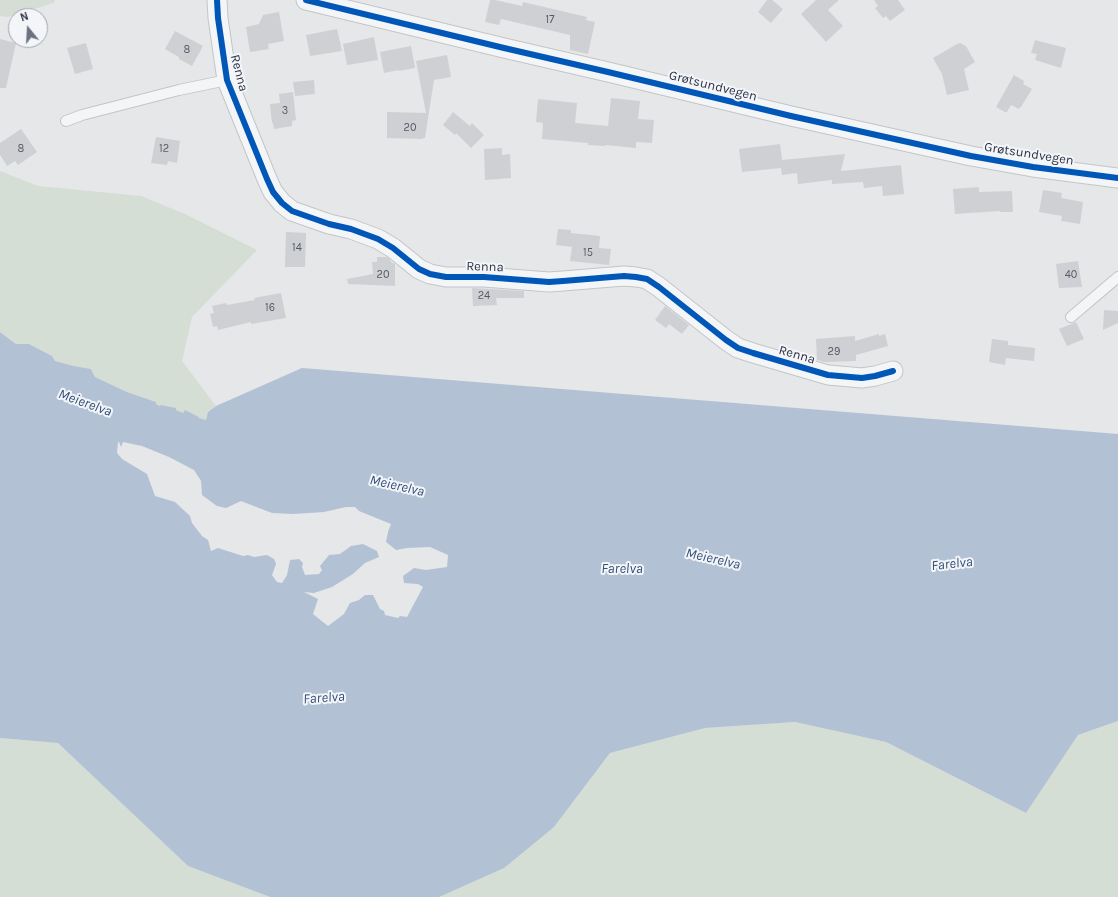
<!DOCTYPE html>
<meta charset="utf-8">
<style>
body{margin:0}
#map{position:relative;width:1118px;height:897px;overflow:hidden;background:#e5e7e9;font-family:Karla,sans-serif}
canvas{display:block}
.north{position:absolute;left:8px;top:8px;width:40px;height:40px;box-sizing:border-box;background:#f3f5f8;border:1px solid #a3a7b0;border-radius:50%;rotate:342deg;font-size:11px;font-weight:700;line-height:16px;text-align:center;color:#2a3244}
.north::after{content:'';display:block;margin:auto;width:14px;height:18px;background:#6b717e;clip-path:polygon(50% 0,100% 100%,50% 72%,0 100%)}
</style>
<div id="map">
<canvas width="1118" height="897"></canvas>
<div class="north">N</div>
</div>
<script>
const ctx = document.querySelector('canvas').getContext('2d');
ctx.lineJoin = 'round';
function fill(path, color) { ctx.fillStyle = color; ctx.fill(path, 'evenodd'); }
const toPath = rows => new Path2D(rows.map(r => 'M' + r).join(''));
function strokePath(path, color, width, dash) { ctx.strokeStyle = color; ctx.lineWidth = width; ctx.lineCap = dash ? 'butt' : 'round'; ctx.setLineDash(dash || []); ctx.stroke(path); }
function label(font, color, halo, rows, align = 'center') {
  ctx.font = font + ' Karla,sans-serif'; ctx.lineWidth = 4; ctx.setLineDash([]); ctx.textBaseline = 'middle'; ctx.strokeStyle = halo; ctx.fillStyle = color; for (const [text, x, y, turn = 0] of rows) {
    ctx.save(); ctx.translate(x, y); ctx.rotate((+turn || 0) * Math.PI / 180); ctx.textAlign = isNaN(turn) ? turn : align; if (halo) ctx.strokeText(text, 0, 0); ctx.fillText(text, 0, 0); ctx.restore();
  }
}
fill(toPath([
 [0,0,55,0,54,3,7,17,0,16],
 [0,171,38,186,141,196,185,214,257,250,192,317,182,361,216,406,208,412,206,420,198,418,185,411,183,413,176,410,176,409,161,406,156,404,156,402,127,392,95,377,91,369,74,366,55,361,52,356,29,344,16,344,0,332],
 [1118,721,1118,897,439,897,554,827,610,753,705,728,795,722,886,742,1026,813,1078,735],
 [0,738,58,743,188,866,270,897,0,897]
]), '#d4ded5');
fill(toPath([
 [0,332,16,344,29,344,52,356,55,361,74,366,91,369,95,377,127,392,156,402,156,404,160,406,161,405,176,408,176,410,183,413,185,410,199,417,199,418,206,420,208,412,216,406,302,368,1118,434,1118,721,1078,735,1026,813,886,742,795,722,705,728,610,753,554,827,504,868,439,897,270,897,188,866,58,743,0,738],
 [118,442,119,442,121,447,123,442,142,446,169,457,194,470,201,481,202,495,217,506,226,508,241,501,272,513,293,514,324,512,346,507,355,507,359,511,391,524,388,532,386,542,396,550,407,548,430,547,448,555,447,567,426,570,414,568,403,576,404,583,418,584,423,587,407,617,400,616,398,618,385,615,384,611,380,609,373,595,365,595,359,600,350,603,344,614,328,626,313,614,318,599,304,592,314,593,332,587,353,574,365,563,379,557,377,551,363,544,351,546,340,554,329,555,320,566,322,570,319,574,305,575,302,567,303,563,299,559,290,560,287,575,282,583,277,582,272,575,276,564,274,559,267,555,254,557,248,555,243,556,218,548,211,551,208,540,202,536,192,523,190,516,175,502,155,496,147,474,122,459,117,453]
]), '#b3c1d5');
fill(toPath([
 [490,0,495,0,522,6,523,2,587,17,586,20,595,22,588,54,570,50,570,35,501,19,499,25,485,22],
 [767,0,772,0,783,9,771,23,758,12],
 [816,0,839,0,828,10,843,26,826,42,801,14],
 [874,0,898,0,905,10,890,21,886,16,883,18,875,8,878,6],
 [279,12,284,41,268,44,269,49,250,52,246,27,259,24,263,15],
 [337,29,342,51,310,56,306,35],
 [175,31,203,46,192,66,179,59,179,57,165,49],
 [374,37,378,60,347,65,343,44],
 [0,39,16,43,6,88,0,88],
 [1035,40,1066,48,1061,68,1035,60,1037,54,1031,53],
 [86,43,93,69,75,74,67,48],
 [960,43,966,46,975,62,964,69,969,90,947,95,942,74,933,58,957,44,958,44],
 [411,46,415,68,399,71,399,70,384,73,380,52],
 [447,55,451,77,434,80,425,138,423,138,423,139,387,138,387,112,426,113,416,61],
 [1014,75,1024,81,1023,84,1032,89,1021,107,1020,107,1019,109,1011,105,1007,112,1005,112,996,107],
 [314,80,315,94,295,96,293,82],
 [293,92,296,120,292,121,292,126,274,129,273,123,272,123,270,104,280,103,279,94],
 [611,98,640,101,638,119,654,120,652,143,636,142,636,148,605,145,605,146,588,145,588,143,542,139,543,123,536,122,538,99,577,103,575,123,608,126],
 [453,112,470,126,472,123,484,135,471,148,456,133,455,135,443,125],
 [21,129,37,152,18,165,15,161,7,166,0,155,0,143],
 [156,137,180,141,177,163,168,161,167,165,151,163],
 [780,144,782,160,845,154,841,171,901,165,904,194,883,196,882,186,864,188,863,182,832,184,832,180,798,184,797,173,782,175,781,168,742,172,739,149],
 [502,148,502,155,510,154,511,178,485,180,484,149],
 [979,187,979,192,1012,191,1013,212,1000,212,1000,211,955,214,953,189],
 [1043,190,1062,193,1061,198,1083,202,1080,224,1061,221,1062,216,1039,212],
 [558,229,571,230,571,233,600,236,599,248,611,249,609,265,570,261,572,247,556,245],
 [286,232,306,233,305,267,285,267],
 [377,257,387,257,391,261,391,262,395,264,395,286,348,284,347,279,373,274,372,262,377,262],
 [1078,261,1082,287,1059,288,1056,264],
 [472,288,524,291,524,298,496,298,497,305,473,306],
 [281,293,286,318,251,324,251,322,218,330,217,326,213,327,210,314,214,313,212,306,226,303,227,305,255,300,254,298],
 [665,306,689,325,682,334,669,324,666,328,655,320],
 [1104,310,1118,311,1118,323,1103,330],
 [1076,322,1084,339,1067,346,1059,329],
 [879,334,879,336,885,334,888,346,856,355,856,361,824,362,822,362,822,361,817,360,816,339,855,336,855,341],
 [992,339,1008,341,1008,345,1035,348,1034,361,1006,358,1005,365,989,362]
]), '#cfd0d3');
const lane = toPath([
 [66,121,82,115,179,90,227,80],
 [1071,317,1118,277]
]);
const street = toPath([
 [217,0,218,18,227,80,267,179,273,192,282,203,292,211,329,224,351,229,378,239,393,248,419,269,430,274,446,277,484,277,549,282,563,281,624,276,636,277,647,279,659,287,726,340,738,348,753,353,828,375,862,378,875,376,893,371],
 [306,0,504,48,608,72,791,116,971,156,1033,167,1118,178]
]);
strokePath(lane, '#c3c5c7', 12);
strokePath(street, '#c3c5c7', 21);
strokePath(lane, '#f4f5f6', 10);
strokePath(street, '#f4f5f6', 19);
strokePath(toPath([
 [217,0,218,18,227,80,267,179,273,192,282,203,292,211,329,224,351,229,378,239,393,248,419,269,430,274,446,277,484,277,549,282,563,281,624,276,636,277,647,279,659,287,726,340,738,348,753,353,828,375,862,378,875,376,893,371],
 [306,0,504,48,608,72,791,116,971,156,1033,167,1118,178]
]), '#0057b8', 6);
label('11px', '#545a68', null, [
 ["17",550,20],
 ["8",187,50],
 ["3",285,111],
 ["20",410,128],
 ["8",21,149],
 ["12",164,149],
 ["14",297,248],
 ["15",588,253],
 ["20",383,275],
 ["40",1071,275],
 ["24",484,296],
 ["16",270,308],
 ["29",834,352]
]);
label('13px', '#2a3244', '#f3f5f8', [
 ["Renna",239,73,76],
 ["Grøtsundvegen",713,86,14],
 ["Grøtsundvegen",1029,154,9],
 ["Renna",485,267,2],
 ["Renna",797,355,16]
]);
label('italic 14px', '#324e7a', '#f3f5f8', [
 ["Meierelva",85,403,20],
 ["Meierelva",397,486,13],
 ["Meierelva",713,559,13],
 ["Farelva",952,564,-6],
 ["Farelva",622,569],
 ["Farelva",324,698,-4]
]);
</script>
